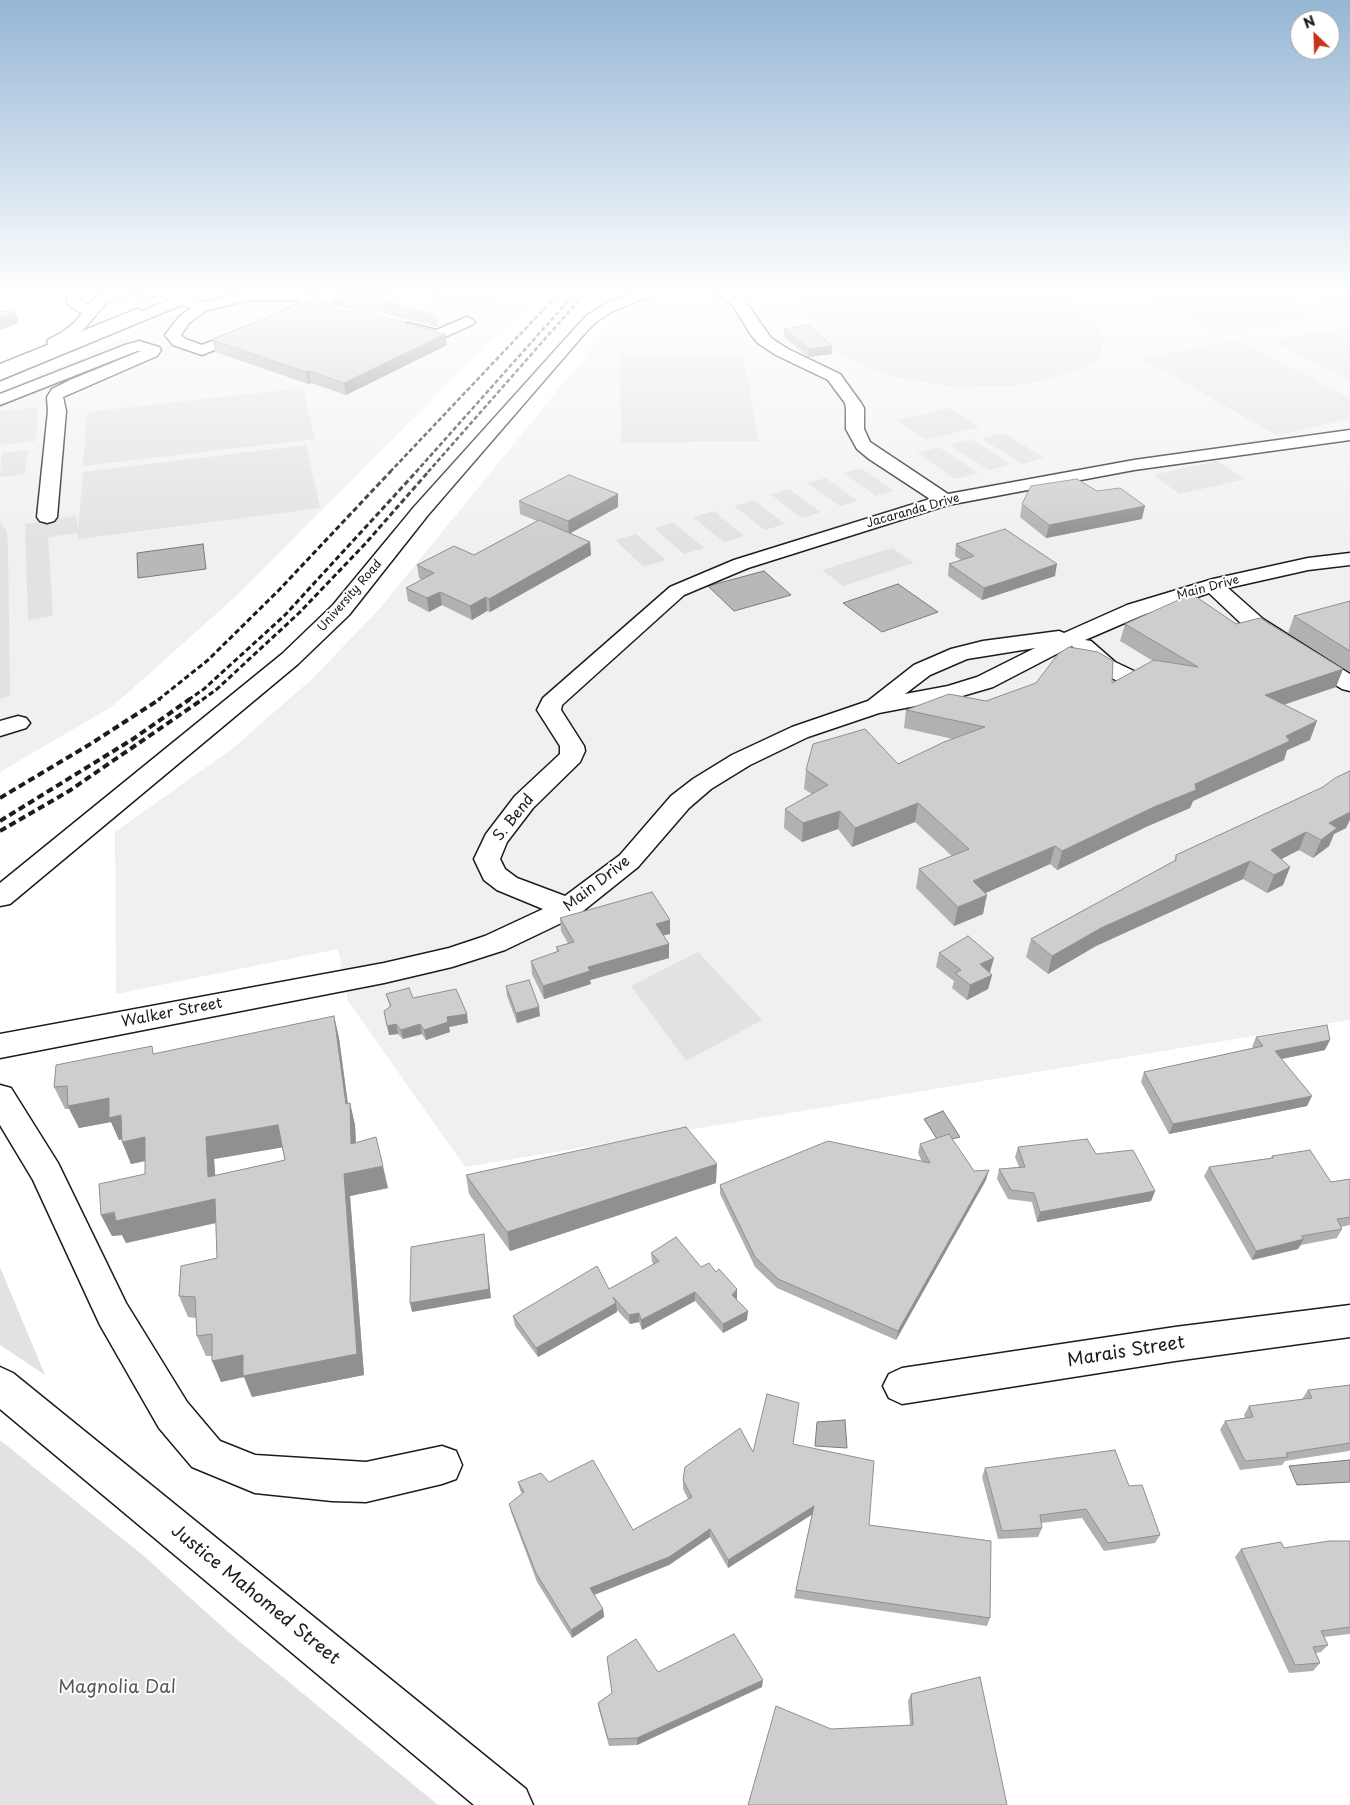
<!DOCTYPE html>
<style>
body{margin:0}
#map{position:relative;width:1350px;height:1805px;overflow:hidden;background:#fff;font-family:"Playpen Sans",sans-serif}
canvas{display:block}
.north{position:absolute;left:1290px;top:10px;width:50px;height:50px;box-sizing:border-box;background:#fff;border:1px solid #a4a4a4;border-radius:50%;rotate:336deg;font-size:14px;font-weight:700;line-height:20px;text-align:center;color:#1c1c1c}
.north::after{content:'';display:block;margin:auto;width:18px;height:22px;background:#c8321e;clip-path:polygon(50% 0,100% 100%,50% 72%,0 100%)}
</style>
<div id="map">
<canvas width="1350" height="1805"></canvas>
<div class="north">N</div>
</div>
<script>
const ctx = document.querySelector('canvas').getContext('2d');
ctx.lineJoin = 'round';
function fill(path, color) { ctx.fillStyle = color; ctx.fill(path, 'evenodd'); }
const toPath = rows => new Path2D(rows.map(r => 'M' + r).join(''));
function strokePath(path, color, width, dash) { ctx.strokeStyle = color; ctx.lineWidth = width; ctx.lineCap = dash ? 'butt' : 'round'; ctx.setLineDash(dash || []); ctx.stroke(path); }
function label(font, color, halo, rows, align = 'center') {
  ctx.font = font + ' "Playpen Sans",sans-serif'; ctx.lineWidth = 4; ctx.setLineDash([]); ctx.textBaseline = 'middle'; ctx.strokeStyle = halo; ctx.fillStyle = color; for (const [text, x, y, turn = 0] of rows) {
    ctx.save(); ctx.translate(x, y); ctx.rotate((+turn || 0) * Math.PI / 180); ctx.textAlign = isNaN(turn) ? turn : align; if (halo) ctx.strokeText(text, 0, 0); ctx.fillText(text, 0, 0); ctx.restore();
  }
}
fill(toPath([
 [224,291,543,291,473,358,235,597,131,690,111,707,0,772,0,391,81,357,126,337,144,324],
 [687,291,1350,291,1350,1020,465,1167,348,1001,338,949,116,994,115,832,232,749,313,678,380,608,615,320,646,303]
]), '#f0f0f0');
fill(toPath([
 [813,291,1048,291,1071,302,1084,312,1094,322,1101,332,1103,342,1101,354,1094,363,1080,370,1045,380,1010,386,955,387,897,378,873,370,850,360,811,328,805,317,803,308,806,298],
 [1140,291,1276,291,1326,316,1219,335],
 [1304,291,1350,291,1350,309,1343,310],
 [1350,327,1350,381,1270,340],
 [1236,339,1350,398,1350,418,1278,436,1143,359],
 [743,353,758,441,621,443,620,355],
 [303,388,315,439,83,466,87,412],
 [38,407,36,441,0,445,0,411],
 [950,408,980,427,926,440,897,420],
 [1004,433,1044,458,1022,464,982,439],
 [971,439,1011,464,989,470,949,445],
 [306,445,320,508,78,539,78,533,48,537,53,616,28,620,25,524,76,516,78,531,83,472],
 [939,447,978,473,955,479,917,453],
 [28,450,25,474,0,477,2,453],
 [1217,461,1245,479,1180,494,1153,475],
 [861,468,894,491,876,496,843,473],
 [826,478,858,501,840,506,807,483],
 [789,489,821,512,802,518,770,494],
 [754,500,785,524,765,530,734,506],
 [714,511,744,536,724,542,693,517],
 [0,522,7,532,8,545,10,696,0,699],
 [674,523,704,548,684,554,654,528],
 [636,534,666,560,644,567,615,540],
 [892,548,914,563,843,586,822,570],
 [698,952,762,1020,686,1061,631,986],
 [0,1267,45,1375,0,1345],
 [0,1440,145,1557,227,1631,438,1805,0,1805]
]), '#e2e2e2');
const water = toPath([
 [203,544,206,569,138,578,137,553,203,544],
 [764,571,791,595,734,611,708,586,764,571],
 [898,584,938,612,882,632,843,603,898,584],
 [943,1111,960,1137,939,1142,924,1119,943,1111],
 [845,1420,847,1448,815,1446,817,1422,845,1420],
 [1350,1460,1350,1482,1297,1485,1289,1466,1350,1460]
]);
fill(water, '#b8b8b8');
strokePath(water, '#7a7a7a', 1);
const minor = toPath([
 [67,291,81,291,81,300,94,309,97,312,94,315,84,315,69,305,67,302,67,291],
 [130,291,174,291,203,302,250,292,297,292,314,297,328,291,346,291,344,294,329,301,350,308,353,311,350,314,345,316,316,307,291,318,281,318,278,315,281,312,302,302,296,300,250,300,207,310,189,323,181,335,185,339,202,345,249,326,254,328,257,331,254,334,202,355,173,345,165,335,179,317,191,308,165,297,137,295,132,294,130,291],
 [429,291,495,291,496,292,494,295,489,296,452,297,431,294,429,291],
 [638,291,657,291,655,294,613,311,596,322,586,332,428,515,349,615,298,664,10,904,0,906,0,883,282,654,333,605,414,507,586,316,603,305,638,291],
 [713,291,730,291,744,299,771,338,788,349,840,374,861,403,864,408,864,429,870,442,948,494,1134,460,1350,430,1350,440,1134,470,948,505,748,568,684,595,562,705,561,710,584,746,585,751,580,762,533,808,507,842,500,859,505,869,517,878,565,896,620,855,671,796,693,779,732,755,792,727,868,701,914,665,951,649,983,641,1059,631,1064,633,1127,605,1213,579,1308,558,1350,553,1350,565,1308,570,1228,588,1263,619,1350,674,1350,691,1342,689,1247,629,1209,593,1143,615,1085,640,1091,641,1115,662,1138,673,1141,678,1138,683,1130,685,1122,683,1099,672,1072,646,993,687,952,699,879,713,808,737,750,765,711,789,689,808,638,867,578,915,505,950,452,967,384,983,0,1058,0,1034,384,963,449,948,485,936,543,909,497,890,484,880,474,859,486,834,515,796,560,754,560,746,537,710,543,698,670,587,734,560,930,499,869,459,857,449,846,429,846,408,845,403,828,380,776,355,759,344,751,335,733,305,713,291],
 [1035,648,977,677,948,686,905,694,930,675,967,659,1035,648],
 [137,309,142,311,145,314,142,317,0,375,0,364,137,309],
 [467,317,472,319,475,322,472,325,438,340,403,331,400,328,403,325,408,323,436,330,467,317],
 [139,341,159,347,161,350,157,356,63,397,66,411,57,517,54,521,47,523,40,521,37,517,48,411,47,397,52,389,70,380,141,351,137,351,0,405,0,394,125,345,139,341],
 [18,716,26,718,30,723,26,728,0,736,0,721,18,716],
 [0,1085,11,1088,58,1163,126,1303,187,1402,220,1441,255,1455,366,1462,442,1446,456,1451,462,1465,456,1479,442,1484,366,1502,332,1501,255,1493,192,1467,159,1428,100,1325,33,1180,0,1125,0,1085],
 [1350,1305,1350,1337,1175,1361,902,1404,889,1398,883,1386,889,1374,902,1368,1175,1327,1350,1305]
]);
const major = toPath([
 [109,291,127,291,125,294,106,303,84,329,72,340,191,291,210,291,208,294,0,380,0,369,55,347,49,345,47,342,49,339,61,333,74,323,96,297,109,291],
 [0,1367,13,1373,526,1789,533,1805,474,1805,0,1409,0,1367]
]);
strokePath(minor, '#1c1c1c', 3);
strokePath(major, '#1c1c1c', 3);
fill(minor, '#fff');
fill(major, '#fff');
strokePath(toPath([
 [390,472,561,291],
 [416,472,577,291],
 [428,472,587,291]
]), '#1c1c1c', 2.5, [4.5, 2.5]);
strokePath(toPath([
 [158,700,208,660,279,590,391,471],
 [188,700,204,689,285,615,417,471],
 [202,700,217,689,299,613,365,544,429,471]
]), '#1c1c1c', 3, [5.5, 3]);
strokePath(toPath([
 [0,798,92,743,160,699],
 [0,821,133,739,190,699],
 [0,831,69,791,203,699]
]), '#1c1c1c', 4, [7, 4]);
fill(toPath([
 [333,291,399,291,380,299,437,316,438,327,334,301],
 [784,329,832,354,808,357,784,337],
 [212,340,447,345,346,395,311,383,308,384,215,352],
 [618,494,618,507,570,533,590,542,591,555,490,612,487,611,472,620,442,605,429,612,408,601,406,588,422,580,419,578,417,565,474,555,537,521,520,514,519,501],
 [1022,504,1142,519,1046,538,1020,517],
 [956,544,1055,576,982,600,948,576,949,564,961,560,955,556],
 [1350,601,1350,672,1288,633,1294,616],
 [1125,624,1236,624,1343,669,1336,687,1284,705,1310,740,1287,750,1284,760,1193,801,1190,808,1148,826,1057,870,1050,864,986,893,983,914,954,926,916,888,919,869,952,856,915,822,852,847,838,829,802,842,784,828,785,809,812,794,804,789,806,770,898,764,953,739,904,728,906,710,986,701,1112,683,1153,661,1120,641],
 [1323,787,1346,828,1334,834,1329,846,1313,858,1299,850,1281,859,1290,867,1283,885,1267,893,1243,879,1096,946,1048,974,1026,957,1031,939,1174,862,1176,855],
 [560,918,670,920,670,934,663,935,669,944,669,958,590,980,591,984,544,999,532,974,531,961,557,952,556,947,568,943,561,931],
 [939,953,990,972,989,973,992,975,988,989,967,1000,952,988,954,981,936,967],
 [506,986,540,1016,517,1023,507,996],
 [386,994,413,998,468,1023,449,1027,450,1032,426,1040,422,1034,403,1039,398,1034,389,1035,390,1007],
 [334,1016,339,1038,348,1103,350,1103,355,1125,356,1143,388,1188,350,1196,364,1375,252,1397,244,1377,221,1382,212,1356,206,1356,197,1336,196,1318,188,1317,179,1296,217,1258,216,1223,126,1243,122,1235,112,1236,101,1215,145,1174,145,1161,131,1164,122,1139,119,1140,111,1122,79,1128,69,1109,65,1109,54,1087,155,1054],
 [282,1147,285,1160,215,1176,214,1159],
 [1256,1037,1325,1050,1282,1059,1307,1106,1169,1134,1141,1082,1144,1072,1253,1048,1252,1047],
 [920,1144,986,1180,896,1340,777,1288,755,1267,720,1194,720,1185,922,1162,918,1153],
 [1018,1147,1096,1154,1155,1191,1151,1201,1037,1222,1032,1202,1008,1199,997,1179,999,1169,1019,1167,1015,1157],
 [1272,1156,1331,1182,1350,1179,1350,1225,1341,1227,1342,1229,1337,1238,1301,1245,1298,1249,1252,1260,1204,1176,1209,1167,1271,1158],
 [466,1175,716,1183,510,1251,469,1194],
 [651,1253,701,1267,716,1272,737,1299,747,1320,723,1333,695,1301,642,1330,639,1322,630,1324,617,1310,617,1312,538,1357,515,1326,513,1316,609,1289,654,1265,652,1262],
 [1350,1385,1350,1450,1349,1451,1285,1461,1282,1465,1240,1470,1220,1430,1225,1421,1245,1418,1244,1415,1249,1406,1302,1399,1308,1390],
 [794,1444,869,1525,990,1618,987,1626,794,1598,812,1514,728,1568,710,1537,669,1565,594,1595,603,1609,604,1617,572,1638,537,1582,511,1512,509,1504,522,1494,520,1490,518,1482,549,1482,633,1530,688,1499,683,1489,683,1480,753,1452],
 [985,1468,1129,1486,1160,1535,1155,1543,1104,1551,1082,1518,1041,1523,1042,1528,1038,1537,998,1539,982,1477],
 [1350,1541,1350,1634,1324,1637,1328,1645,1321,1652,1316,1653,1320,1663,1313,1671,1289,1673,1235,1557,1241,1549,1284,1548],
 [607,1657,658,1672,762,1687,637,1745,609,1746,599,1710,598,1703,612,1693],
 [911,1694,1007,1805,910,1725,908,1701]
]), '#b1b1b1');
fill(toPath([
 [373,291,399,291,377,301,364,294],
 [15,312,19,323,0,330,0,317],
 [445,334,447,345,346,395,344,383],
 [832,346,832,354,808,357,809,349],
 [309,371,311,383,308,384,306,372],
 [618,494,618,507,569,534,568,521],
 [1145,506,1142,519,1046,538,1049,525],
 [590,542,591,555,490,612,489,599],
 [1057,564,1055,576,982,600,984,588],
 [440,592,442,605,429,612,427,598],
 [486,597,487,611,472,620,470,606],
 [1343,669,1336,687,1258,713,1265,695],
 [1317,721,1310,740,1287,750,1284,760,1193,801,1190,808,1148,826,1057,870,1062,851,1195,784,1286,736],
 [918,803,915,822,852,847,855,828],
 [840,811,838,829,802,842,803,823],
 [1350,812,1350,820,1346,828,1334,834,1329,846,1313,858,1329,823],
 [1306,832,1299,850,1264,868,1271,850],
 [1055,846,1050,864,970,900,973,881],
 [1250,861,1243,879,1096,946,1048,974,1052,956,1101,928],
 [1290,867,1283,885,1267,893,1274,875],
 [987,895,983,914,954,926,958,907],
 [670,920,670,934,656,937,656,924],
 [669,944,669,958,590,980,591,984,544,999,543,986,588,967],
 [994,958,990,972,977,979,980,964],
 [992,975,988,989,967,1000,970,985],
 [539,1007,540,1016,517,1023,516,1013],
 [467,1014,468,1023,449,1027,450,1032,426,1040,424,1030,447,1017],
 [334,1016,339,1038,350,1121,350,1103,355,1125,357,1166,351,1144],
 [396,1024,398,1034,389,1035,387,1026],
 [420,1024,422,1034,403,1039,401,1030],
 [1330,1040,1325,1050,1271,1061,1275,1051],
 [1312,1096,1307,1106,1169,1134,1173,1124],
 [109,1098,121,1115,130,1137,119,1140,111,1122,79,1128,68,1106],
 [278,1125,285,1147,214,1159,217,1199,208,1177,206,1137],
 [145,1137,154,1159,131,1164,122,1142],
 [717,1164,716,1183,510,1251,507,1232],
 [383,1166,388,1188,350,1196,364,1375,252,1397,244,1377,221,1382,212,1361,344,1174],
 [989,1170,986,1180,896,1340,898,1331],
 [1155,1191,1151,1201,1037,1222,1040,1212],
 [215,1199,224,1221,126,1243,122,1235,112,1236,101,1215],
 [484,1234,491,1298,412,1312,410,1303],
 [1304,1239,1298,1249,1252,1260,1256,1251],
 [737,1289,737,1299,732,1304,732,1295],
 [695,1292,695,1301,642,1330,641,1320],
 [616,1303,617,1312,538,1357,536,1348],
 [748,1311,747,1320,723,1333,723,1324],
 [639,1313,639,1322,630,1324,629,1315],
 [814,1506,813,1514,728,1568,728,1560],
 [710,1529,710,1537,669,1565,591,1596,590,1588],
 [603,1609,604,1617,572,1638,571,1630],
 [763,1680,762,1687,637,1745,637,1738]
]), '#909090');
const building = toPath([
 [337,291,373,291,364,294,437,316,337,291],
 [314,298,445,334,344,383,309,371,306,372,212,340,314,298],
 [0,311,15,312,0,317,0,311],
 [808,325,832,346,809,349,784,329,808,325],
 [569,475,618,494,568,521,519,501,569,475],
 [1077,479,1097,491,1120,488,1145,506,1049,525,1022,504,1031,486,1077,479],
 [539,520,590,542,489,599,486,597,470,606,440,592,427,598,406,588,434,573,417,565,454,546,474,555,539,520],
 [1005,529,1057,564,984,588,949,564,974,556,956,544,1005,529],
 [1192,594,1236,624,1260,618,1343,669,1265,695,1317,721,1286,736,1290,741,1195,784,1196,790,1154,807,1062,851,1055,846,973,881,987,895,958,907,919,869,969,849,918,803,855,828,840,811,803,823,785,809,828,785,806,770,813,744,865,729,898,764,944,742,985,727,906,710,949,694,986,701,1036,683,1058,654,1069,647,1098,652,1113,661,1112,683,1154,660,1198,667,1125,624,1192,594],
 [1350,601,1350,651,1294,616,1350,601],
 [1350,771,1350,812,1329,823,1337,828,1321,840,1306,832,1271,850,1290,867,1274,875,1250,861,1101,928,1052,956,1031,939,1176,860,1176,855,1323,787,1335,778,1350,771],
 [652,892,670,920,656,924,669,944,588,967,590,971,543,986,531,961,559,951,556,947,574,942,560,918,652,892],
 [968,936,994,958,980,964,992,975,970,985,955,973,961,970,939,953,968,936],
 [529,980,539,1007,516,1013,506,986,529,980],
 [409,988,413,998,456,989,467,1014,447,1017,448,1022,424,1030,420,1024,401,1030,396,1024,387,1026,384,1011,391,1006,386,994,409,988],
 [334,1016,346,1104,350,1103,351,1144,376,1137,383,1166,344,1174,357,1354,243,1376,243,1355,212,1361,212,1334,197,1336,195,1297,179,1296,181,1266,217,1258,215,1199,116,1221,114,1212,101,1215,99,1184,145,1174,145,1137,122,1142,121,1115,109,1118,109,1098,68,1106,67,1086,54,1087,56,1065,152,1046,153,1054,334,1016],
 [278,1125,285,1160,208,1177,206,1137,278,1125],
 [1327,1025,1330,1040,1275,1051,1312,1096,1173,1124,1144,1072,1263,1046,1256,1037,1327,1025],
 [686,1127,717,1164,507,1232,466,1175,686,1127],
 [949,1134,974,1171,989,1170,898,1331,778,1279,755,1257,720,1185,828,1141,930,1163,920,1144,949,1134],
 [1087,1139,1096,1154,1133,1150,1155,1191,1040,1212,1034,1193,1011,1190,999,1169,1025,1167,1018,1147,1087,1139],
 [1310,1150,1331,1182,1350,1179,1350,1217,1337,1219,1342,1229,1301,1236,1304,1239,1256,1251,1209,1167,1273,1158,1272,1156,1310,1150],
 [484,1234,489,1289,410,1303,411,1247,484,1234],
 [676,1237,701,1267,709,1263,716,1272,719,1269,737,1289,732,1295,748,1311,723,1324,695,1292,641,1320,639,1313,629,1315,613,1297,616,1303,536,1348,513,1316,597,1266,609,1289,659,1261,651,1253,676,1237],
 [1350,1385,1350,1443,1286,1453,1288,1457,1245,1461,1225,1421,1253,1417,1249,1406,1312,1398,1308,1390,1350,1385],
 [767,1394,799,1403,793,1444,874,1461,869,1525,991,1541,990,1618,796,1590,814,1506,728,1560,710,1529,669,1557,590,1588,603,1609,571,1630,536,1573,509,1504,524,1492,518,1482,541,1473,549,1482,593,1460,633,1530,692,1497,683,1480,685,1467,740,1428,753,1452,767,1394],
 [1115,1450,1129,1486,1142,1485,1160,1535,1108,1543,1086,1509,1040,1515,1042,1528,1002,1531,985,1468,1115,1450],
 [1329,1541,1350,1541,1350,1627,1321,1631,1328,1645,1313,1647,1320,1663,1295,1665,1241,1549,1281,1542,1284,1548,1329,1541],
 [734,1634,763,1680,637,1738,608,1739,598,1703,612,1693,607,1657,636,1639,658,1672,734,1634],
 [980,1677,1007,1805,748,1805,776,1706,831,1729,913,1725,911,1694,980,1677]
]);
fill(building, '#cecece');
strokePath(building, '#909090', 1);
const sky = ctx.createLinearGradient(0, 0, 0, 543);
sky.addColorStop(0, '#95b6d5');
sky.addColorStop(0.54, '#fff');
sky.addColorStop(1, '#ffffff00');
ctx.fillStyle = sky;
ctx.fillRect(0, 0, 1350, 543);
label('12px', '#1c1c1c', '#fff', [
 ["Jacaranda Drive",913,511,-16],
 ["Main Drive",1208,588,-15],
 ["University Road",350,596,-49]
]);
label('15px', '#1c1c1c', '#fff', [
 ["S. Bend",514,818,-51],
 ["Main Drive",597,884,-38],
 ["Walker Street",172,1013,-11]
]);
label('18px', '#1c1c1c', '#fff', [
 ["Marais Street",1126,1352,-9],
 ["Justice Mahomed Street",255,1595,39]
]);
label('18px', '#575757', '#fff', [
 ["Magnolia Dal",117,1688]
]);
</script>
